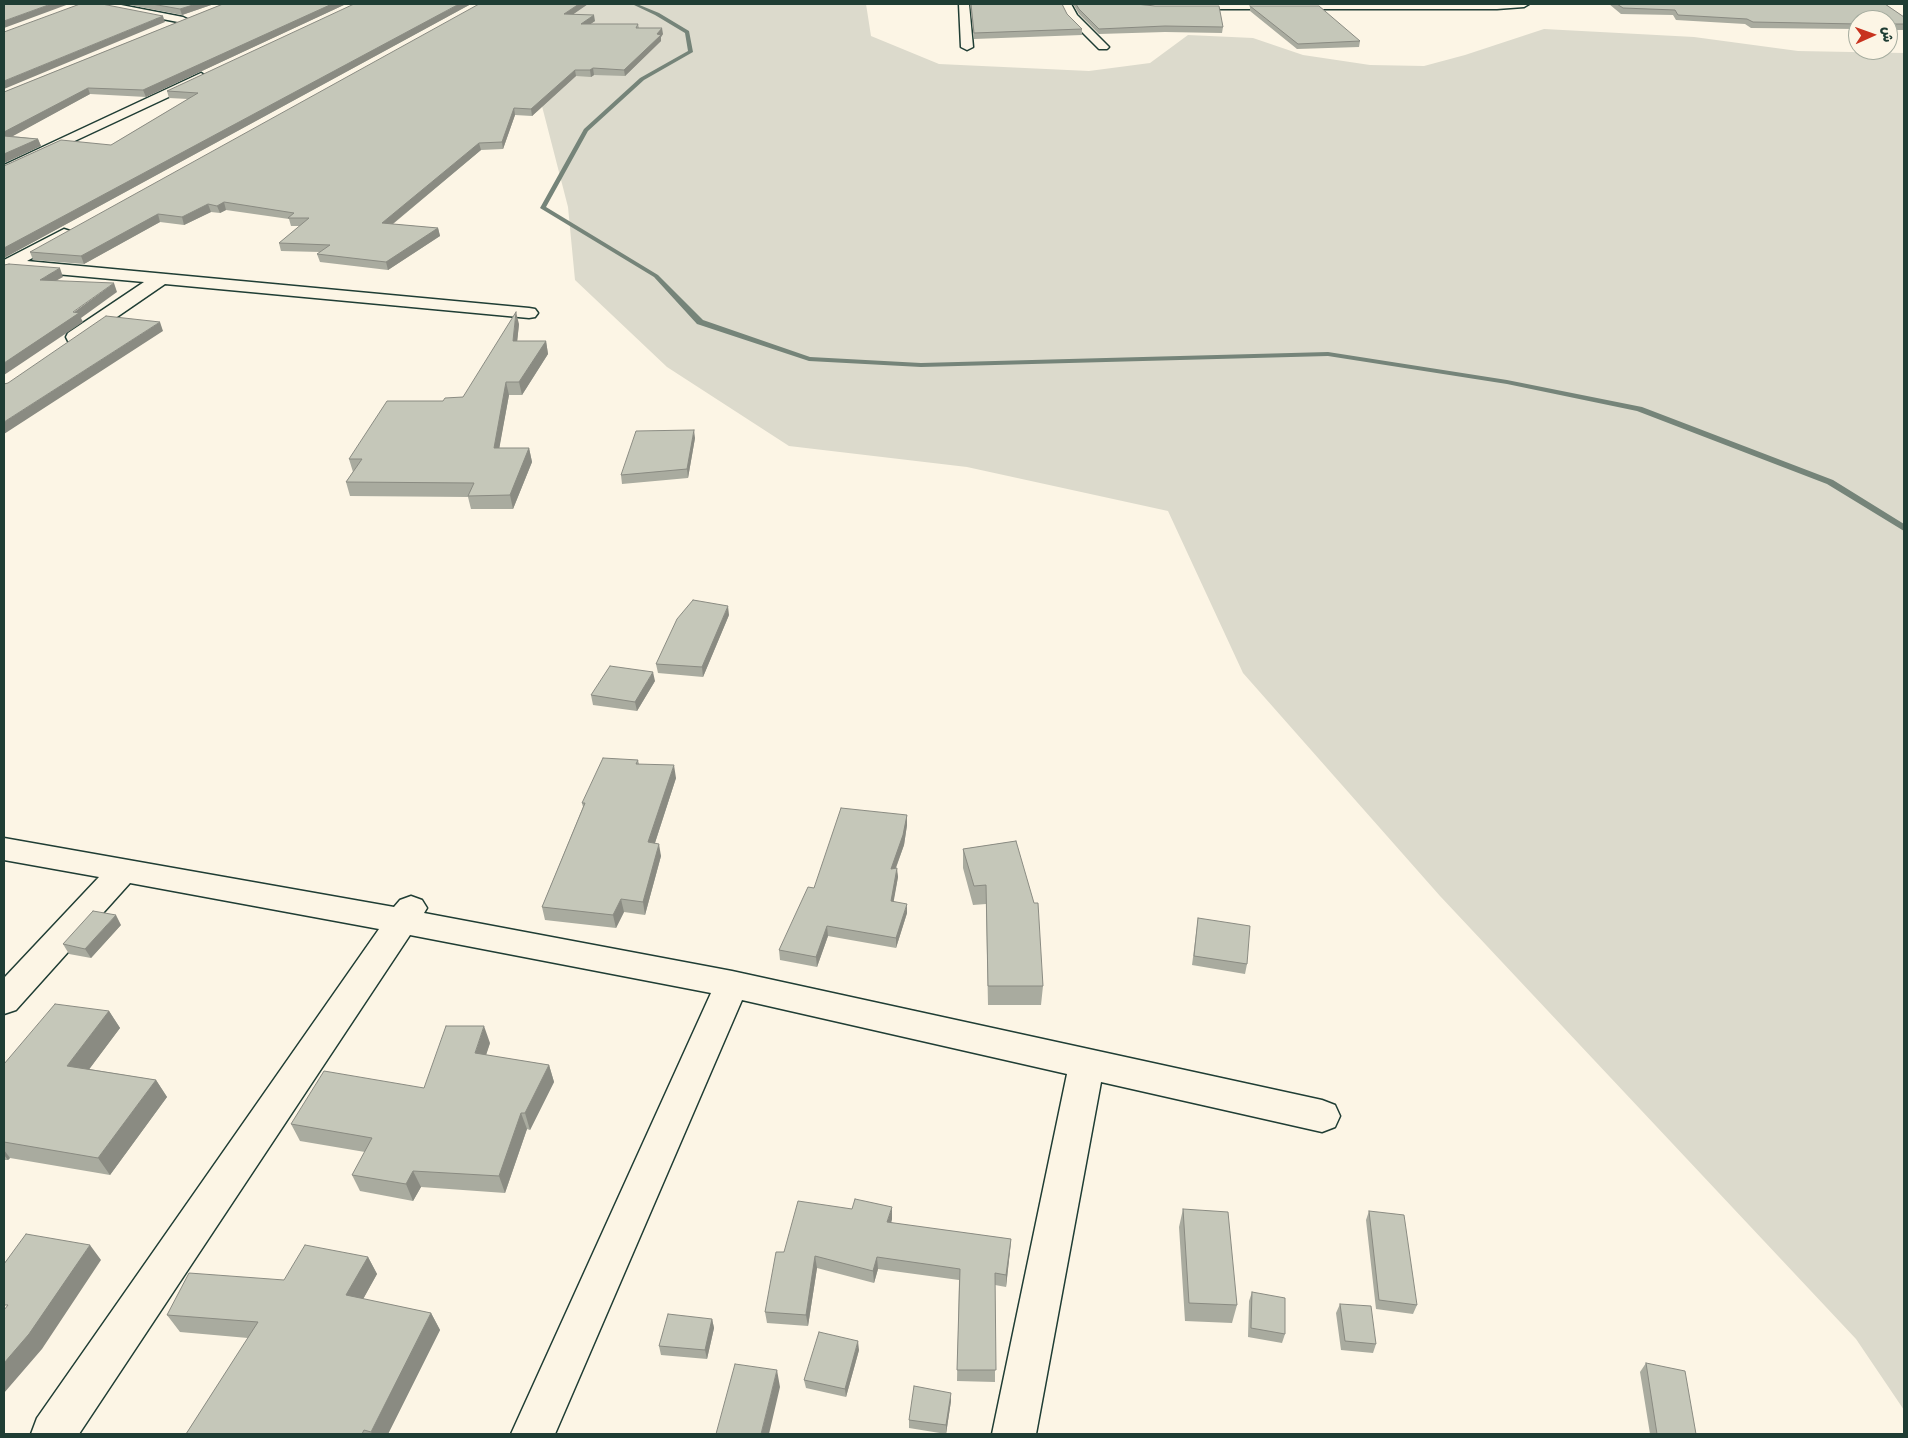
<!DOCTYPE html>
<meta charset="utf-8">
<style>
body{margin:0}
#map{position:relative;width:1908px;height:1438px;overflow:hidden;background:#fcf5e5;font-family:Pangolin,"Playpen Sans Arabic",sans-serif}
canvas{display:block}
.frame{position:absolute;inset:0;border:5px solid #1f3d34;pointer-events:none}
.north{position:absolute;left:1848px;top:10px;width:50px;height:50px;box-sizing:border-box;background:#fcf5e5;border:1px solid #a4ab9e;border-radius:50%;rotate:88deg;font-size:14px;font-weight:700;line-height:20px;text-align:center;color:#1f3d34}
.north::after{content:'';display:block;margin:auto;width:18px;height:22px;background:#c8321e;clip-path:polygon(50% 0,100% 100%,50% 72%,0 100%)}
</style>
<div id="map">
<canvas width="1908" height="1438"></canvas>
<div class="frame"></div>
<div class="north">ش</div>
</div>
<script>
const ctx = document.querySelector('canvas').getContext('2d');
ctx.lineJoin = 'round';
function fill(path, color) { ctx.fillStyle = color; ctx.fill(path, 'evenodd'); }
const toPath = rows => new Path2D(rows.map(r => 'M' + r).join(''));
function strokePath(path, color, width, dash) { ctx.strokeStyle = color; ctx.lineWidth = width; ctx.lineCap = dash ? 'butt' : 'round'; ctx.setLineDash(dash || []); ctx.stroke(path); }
fill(toPath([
 [545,4,866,4,871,36,939,64,1089,71,1150,63,1188,35,1253,38,1303,55,1370,65,1424,66,1465,55,1544,29,1694,37,1798,51,1904,53,1904,1410,1856,1339,1440,896,1243,673,1168,511,967,467,789,446,667,367,575,280,568,207,519,17]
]), '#dcdacc');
fill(toPath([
 [632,4,637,4,659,13,689,31,693,52,644,80,588,131,546,207,658,275,703,320,810,357,921,363,1328,352,1507,380,1642,407,1833,480,1904,524,1904,531,1827,484,1637,411,1507,384,1328,356,921,367,809,361,697,324,654,277,540,208,584,129,640,78,688,51,685,33,655,15,632,4]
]), '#758479');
const minor = toPath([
 [96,4,116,4,183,17,189,20,183,23,101,7,96,4],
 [959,4,969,4,973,47,967,50,961,47,959,4],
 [1061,4,1071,4,1077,15,1109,47,1107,49,1099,49,1068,18,1061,4],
 [1130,4,1529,4,1524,7,1497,9,1155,9,1135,7,1130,4],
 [201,73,207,77,205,80,4,174,4,165,201,73],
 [64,229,70,231,72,234,70,237,27,261,529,308,535,309,538,313,535,317,529,318,165,284,82,341,75,343,68,341,66,337,68,333,144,282,23,271,16,267,4,272,4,260,64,229],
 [4,838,394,907,400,900,411,896,422,900,427,908,424,913,732,971,1322,1100,1335,1105,1340,1116,1335,1127,1322,1132,1101,1082,1036,1434,992,1434,1067,1074,742,1000,555,1434,511,1434,711,993,410,935,79,1434,31,1434,37,1418,379,929,130,883,16,1010,4,1014,4,978,99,877,4,860,4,838]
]);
strokePath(minor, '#1f3d34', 3);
fill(minor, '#fcf5e5');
fill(toPath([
 [124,4,214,4,182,15],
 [223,4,346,4,146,97,90,94,12,136,38,139,41,146,4,163,4,92],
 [471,4,4,258,4,166,111,145,188,99,169,98,167,91],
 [588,4,573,14,595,21,590,24,638,24,639,28,663,34,661,37,661,41,625,76,594,75,591,77,576,76,532,116,515,115,503,149,481,150,393,224,438,228,440,236,388,270,320,262,317,254,320,252,281,251,279,243,300,226,291,226,289,219,226,210,220,213,211,212,184,225,160,222,84,264,33,260,30,252],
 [970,4,1062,4,1067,14,1082,29,1082,35,974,39],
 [1073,4,1136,4,1223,27,1222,33,1165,32,1099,34,1079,14],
 [1609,4,1885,4,1904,17,1904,30,1888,30,1888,20,1858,20,1858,29,1751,28,1745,24,1676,20,1673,15,1621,14],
 [1250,6,1360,41,1359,47,1297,49,1250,11],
 [519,324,517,341,546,341,548,354,522,395,509,395,499,448,529,448,532,462,513,509,471,509,468,497,350,496,346,482,353,472,349,459,443,401,463,397],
 [695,438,688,478,622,484,621,475],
 [729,615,703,677,658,673,656,664],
 [655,681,637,711,593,705,591,695],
 [638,760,639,764,676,778,655,843,661,856,645,915,624,912,616,928,545,920,542,907,583,807,582,803],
 [907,815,907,825,904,845,896,868,898,877,893,902,907,913,896,948,828,936,817,967,780,960,779,950,814,888],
 [1016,841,1043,986,1041,1005,988,1005,986,904,973,905,963,868,963,849],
 [1198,918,1247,964,1245,974,1192,965],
 [121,925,91,958,69,954,63,944],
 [109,1011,120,1028,89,1069,156,1080,167,1097,110,1175,10,1158,8,1160,4,1160,4,1064],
 [490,1043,486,1055,549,1065,554,1082,530,1130,527,1129,505,1193,421,1187,413,1201,360,1191,352,1175,365,1152,300,1141,291,1124,424,1088],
 [1183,1209,1237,1305,1232,1323,1185,1321,1179,1227],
 [1369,1211,1417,1305,1413,1314,1376,1309,1366,1220],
 [892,1219,891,1223,1011,1239,1010,1251,1006,1287,995,1285,995,1382,957,1381,959,1280,878,1269,874,1283,817,1268,808,1326,767,1323,765,1312,784,1252],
 [368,1257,377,1274,363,1299,431,1313,440,1330,388,1434,186,1434,248,1338,180,1332,167,1315],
 [1252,1292,1285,1334,1282,1343,1248,1337,1249,1301],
 [1340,1304,1376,1344,1373,1353,1341,1350,1336,1313],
 [712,1319,714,1328,707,1359,661,1355,659,1346],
 [859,1350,846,1397,806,1388,804,1380],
 [1646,1363,1696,1434,1650,1434,1640,1372],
 [951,1401,946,1434,909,1428,909,1420]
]), '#a9ab9f');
fill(toPath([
 [51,4,69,4,4,28,4,21],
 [196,4,214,4,182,15,180,9],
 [332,4,346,4,146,97,143,90],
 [459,4,471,4,4,258,4,248],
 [579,4,588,4,565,20,564,14],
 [594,15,595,21,582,30,581,24],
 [163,16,165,22,4,89,4,81],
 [662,28,663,34,661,37,661,41,625,76,624,70],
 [593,68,594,75,591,77,590,70],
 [575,70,576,76,532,116,531,109],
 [88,88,90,94,4,141,4,132],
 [514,108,515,115,503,149,502,142],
 [38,139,41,146,4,163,4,154],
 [479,143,481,150,384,231,382,223],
 [224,202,226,210,220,213,217,206],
 [208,204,211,212,184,225,182,217],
 [158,214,160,222,84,264,81,256],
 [438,228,440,236,388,270,386,262],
 [60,268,63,277,43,288,40,280],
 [114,283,117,292,81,318,83,322,4,375,4,363],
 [516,312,519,324,516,353,513,341],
 [160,322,163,331,4,434,4,422],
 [546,341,548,354,522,395,519,382],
 [506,382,509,395,497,461,494,448],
 [694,430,695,438,688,478,687,469],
 [529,448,532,462,513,509,510,495],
 [728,606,729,615,703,677,702,667],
 [653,672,655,681,637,711,635,702],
 [674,765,676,778,651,855,648,842],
 [907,815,907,825,904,845,892,878,891,869],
 [659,844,661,856,645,915,643,902],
 [897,868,898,877,892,911,891,901],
 [621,899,624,912,616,928,613,915],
 [907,904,907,913,896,948,896,938],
 [116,915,121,925,91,958,85,949],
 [827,926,828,936,817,967,816,957],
 [109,1011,120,1028,79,1083,67,1066],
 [484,1026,490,1043,481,1070,475,1053],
 [549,1065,554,1082,530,1130,525,1113],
 [156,1080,167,1097,110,1175,98,1158],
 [521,1113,527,1129,505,1193,499,1176],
 [4,1150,10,1158,8,1160,4,1155],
 [413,1171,421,1187,413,1201,406,1184],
 [892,1207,892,1219,888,1234,887,1222],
 [1011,1239,1010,1251,1006,1287,1006,1275],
 [90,1245,101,1260,42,1349,4,1393,4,1363],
 [815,1256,817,1268,808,1326,806,1315],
 [368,1257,377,1274,356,1312,346,1295],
 [877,1257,878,1269,874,1283,873,1271],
 [431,1313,440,1330,388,1434,372,1434,371,1432],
 [712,1319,714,1328,707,1359,705,1350],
 [858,1341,859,1350,846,1397,845,1389],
 [777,1370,780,1387,769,1434,761,1434],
 [951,1393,951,1401,946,1434,946,1425]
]), '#8a8b82');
const building = toPath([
 [4,4,51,4,4,21,4,4],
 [80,4,102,4,163,16,4,81,4,32,80,4],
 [152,4,196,4,180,9,152,4],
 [223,4,332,4,143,90,88,88,4,132,4,92,223,4],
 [354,4,459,4,4,248,4,166,61,140,111,145,198,93,167,91,354,4],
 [479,4,579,4,564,14,594,15,581,24,638,24,636,28,662,28,657,34,661,35,624,70,593,68,590,70,575,70,531,109,514,108,502,142,479,143,382,223,438,228,386,262,317,254,330,245,279,243,309,218,288,218,294,213,224,202,217,206,208,204,182,217,158,214,81,256,30,252,479,4],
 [971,4,1062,4,1067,14,1082,29,974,33,971,4],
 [1076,4,1136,4,1155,6,1219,6,1223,27,1165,26,1099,29,1079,9,1076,4],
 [1617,4,1885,4,1904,17,1904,24,1888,24,1888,20,1858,20,1858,24,1753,22,1747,19,1678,15,1675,10,1623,8,1617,4],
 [1250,6,1319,6,1360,41,1298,44,1250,6],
 [4,136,38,139,4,154,4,136],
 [9,264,60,268,40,280,114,283,73,312,79,313,4,363,4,265,9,264],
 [516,312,513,341,546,341,519,382,506,382,494,448,529,448,510,495,468,496,474,483,346,482,362,459,349,459,387,401,443,401,445,398,463,397,516,312],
 [106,316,160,322,4,422,4,384,8,383,106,316],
 [694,430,687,469,621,475,636,431,694,430],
 [693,600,728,606,702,667,656,664,677,619,693,600],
 [610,666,653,672,635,702,591,695,610,666],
 [603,758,638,760,636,764,674,765,648,842,659,844,643,902,621,899,613,915,542,907,585,803,582,803,603,758],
 [841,808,907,815,903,835,891,869,897,868,891,901,907,904,896,938,827,926,816,957,779,950,808,887,814,888,841,808],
 [1016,841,1034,903,1038,903,1043,986,988,986,986,885,974,886,963,849,1016,841],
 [93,911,116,915,85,949,63,944,93,911],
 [1198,918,1250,926,1247,964,1194,956,1198,918],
 [55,1004,109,1011,67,1066,156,1080,98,1158,4,1142,4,1064,55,1004],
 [446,1026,484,1026,475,1053,549,1065,525,1113,521,1113,499,1176,413,1171,406,1184,352,1175,372,1138,291,1124,324,1071,424,1088,446,1026],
 [855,1199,892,1207,887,1222,1011,1239,1006,1275,995,1273,996,1370,957,1370,960,1269,877,1257,873,1271,815,1256,806,1315,765,1312,776,1252,784,1252,798,1201,852,1209,855,1199],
 [1183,1209,1228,1212,1237,1305,1189,1303,1183,1209],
 [1369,1211,1404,1215,1417,1305,1379,1300,1369,1211],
 [26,1234,90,1245,29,1334,4,1363,4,1310,8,1305,4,1305,4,1264,26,1234],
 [305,1245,368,1257,346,1295,431,1313,371,1432,364,1430,362,1434,186,1434,258,1322,167,1315,189,1273,284,1280,305,1245],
 [1252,1292,1285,1298,1285,1334,1251,1328,1252,1292],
 [1340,1304,1371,1306,1376,1344,1345,1341,1340,1304],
 [668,1314,712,1319,705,1350,659,1346,668,1314],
 [819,1332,858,1341,845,1389,804,1380,819,1332],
 [1646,1363,1685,1371,1696,1434,1657,1434,1646,1363],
 [735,1364,777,1370,761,1434,716,1434,735,1364],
 [914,1386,951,1393,946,1425,909,1420,914,1386]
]);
fill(building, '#c5c7b9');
strokePath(building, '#8a8b82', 1);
</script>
